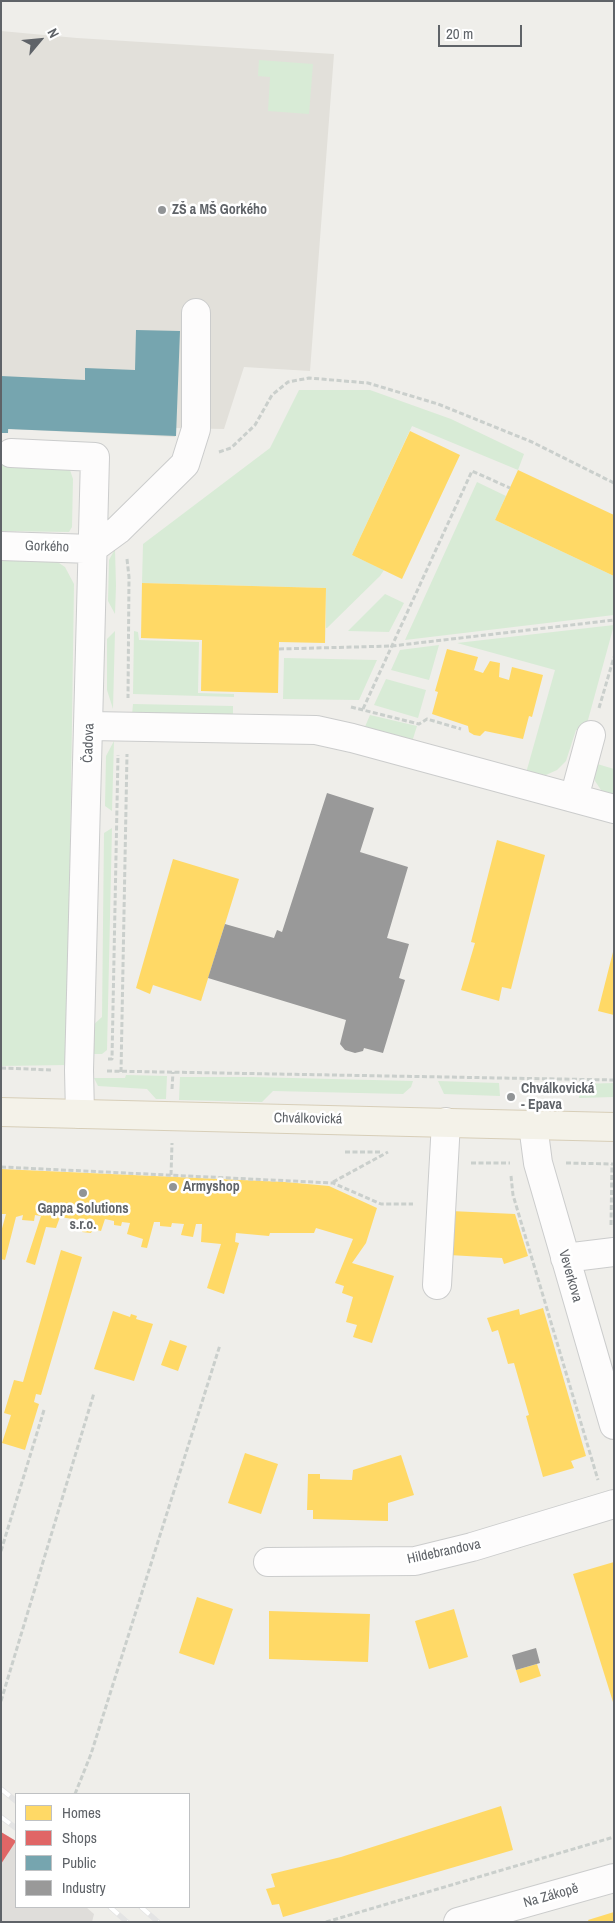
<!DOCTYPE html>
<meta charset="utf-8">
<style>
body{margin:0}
#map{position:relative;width:615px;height:1923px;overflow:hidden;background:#efeeea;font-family:"Archivo Narrow",sans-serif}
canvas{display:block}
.frame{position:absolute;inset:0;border:2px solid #5f6368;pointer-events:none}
.legend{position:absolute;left:15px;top:1793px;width:175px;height:115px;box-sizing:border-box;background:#fff;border:1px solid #bfc1c3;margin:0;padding:6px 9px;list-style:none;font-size:15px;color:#5f6368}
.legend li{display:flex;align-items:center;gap:10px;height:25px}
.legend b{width:25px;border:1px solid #bfc1c3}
.north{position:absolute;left:15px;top:15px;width:50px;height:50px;-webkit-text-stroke:4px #fff;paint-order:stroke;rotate:62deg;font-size:14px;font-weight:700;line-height:20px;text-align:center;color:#5f6368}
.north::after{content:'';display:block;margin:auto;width:18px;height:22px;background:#5f6368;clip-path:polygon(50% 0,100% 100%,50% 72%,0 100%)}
.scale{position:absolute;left:438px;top:25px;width:84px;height:22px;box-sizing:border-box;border:2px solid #5f6368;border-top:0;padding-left:6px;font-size:15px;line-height:18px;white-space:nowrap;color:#5f6368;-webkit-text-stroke:4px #fff;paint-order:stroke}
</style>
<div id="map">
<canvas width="615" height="1923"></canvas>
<div class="frame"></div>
<ul class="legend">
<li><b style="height:14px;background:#ffd966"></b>Homes</li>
<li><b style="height:14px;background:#e06666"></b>Shops</li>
<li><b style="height:14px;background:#76a5af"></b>Public</li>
<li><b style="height:14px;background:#999"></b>Industry</li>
</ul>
<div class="north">N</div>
<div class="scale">20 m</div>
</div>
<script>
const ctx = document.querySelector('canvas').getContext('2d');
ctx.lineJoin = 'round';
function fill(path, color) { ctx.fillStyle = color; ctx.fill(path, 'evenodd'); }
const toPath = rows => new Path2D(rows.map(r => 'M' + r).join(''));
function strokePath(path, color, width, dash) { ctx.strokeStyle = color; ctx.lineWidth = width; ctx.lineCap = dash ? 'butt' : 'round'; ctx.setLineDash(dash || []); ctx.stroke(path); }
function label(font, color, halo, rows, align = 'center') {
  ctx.font = font + ' "Archivo Narrow",sans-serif'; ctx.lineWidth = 5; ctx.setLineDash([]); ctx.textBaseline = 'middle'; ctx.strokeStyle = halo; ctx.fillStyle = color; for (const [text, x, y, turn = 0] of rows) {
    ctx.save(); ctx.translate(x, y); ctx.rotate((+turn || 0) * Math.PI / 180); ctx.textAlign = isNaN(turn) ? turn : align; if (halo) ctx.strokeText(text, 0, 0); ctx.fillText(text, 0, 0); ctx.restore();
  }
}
fill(toPath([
 [1,1832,16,1841,16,1907,86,1907,94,1914,92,1922,1,1922]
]), '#dfddda');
fill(toPath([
 [1,31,77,38,334,54,310,371,244,367,224,429,176,428,175,437,9,429,8,433,1,433]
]), '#e2e0da');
fill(toPath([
 [259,60,313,64,309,114,268,111,270,77,258,76],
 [299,390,370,390,451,419,524,454,518,470,412,426,352,555,384,570,380,576,327,628,326,628,326,588,142,583,143,544,270,448],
 [1,460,69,467,73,479,72,527,69,532,1,531],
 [477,482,506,496,495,520,614,576,614,615,405,640],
 [115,549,116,586,115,614,108,601,109,560],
 [1,561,56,561,65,567,74,584,67,1065,1,1066],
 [385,594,404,603,389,632,348,631],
 [614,625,585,731,576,730,566,761,557,770,546,775,526,773,555,670,457,643],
 [115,631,113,709,107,690,107,639],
 [134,631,138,632,139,640,199,642,198,693,234,694,234,697,133,694],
 [439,645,429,680,391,670,400,650],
 [284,658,377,660,359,700,283,699],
 [386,679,426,690,418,718,374,705],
 [133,704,233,706,233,718,132,715],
 [370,715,417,726,412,742,364,729],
 [114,741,112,811,105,806,106,756],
 [594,763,614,769,614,797,601,790,595,781,593,773],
 [112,828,107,1050,102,1054,93,1054,93,1025,102,1017,104,833],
 [126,1075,167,1076,166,1099,156,1099,147,1089,98,1086,94,1078,125,1078],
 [180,1077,251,1077,413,1081,411,1087,403,1094,273,1091,262,1102,179,1100],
 [438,1081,499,1083,500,1096,444,1094],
 [614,1083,614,1097,579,1098,579,1084]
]), '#d8ebd6');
fill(toPath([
 [410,431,460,455,402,579,352,555],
 [518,470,614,515,614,576,495,520],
 [142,583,326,588,325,643,279,642,278,693,201,691,202,640,141,638],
 [447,649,478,657,474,670,483,673,490,661,500,663,499,677,509,680,512,667,543,675,532,717,529,716,523,739,485,731,480,736,474,735,469,732,468,726,432,714,438,692,435,691],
 [497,840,545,855,511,989,502,987,499,1001,461,990,475,943,471,942],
 [173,859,239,879,201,1001,153,985,150,994,136,988],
 [613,952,614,952,614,1015,598,1011],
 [1,1169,285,1182,329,1186,377,1208,366,1243,352,1263,394,1276,372,1343,353,1337,357,1325,346,1322,353,1297,342,1293,344,1286,335,1283,353,1239,316,1228,314,1233,270,1233,269,1236,236,1233,235,1242,239,1243,224,1294,207,1288,221,1244,201,1242,202,1224,196,1224,193,1237,181,1235,184,1224,172,1223,171,1227,160,1226,160,1222,154,1222,147,1248,141,1247,143,1239,127,1234,130,1223,122,1222,121,1226,114,1225,114,1221,105,1219,101,1231,93,1229,91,1233,82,1232,85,1221,60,1217,56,1228,46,1227,35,1265,26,1262,41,1216,35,1215,34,1221,22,1220,23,1215,16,1217,5,1260,1,1259,1,1232,6,1214,1,1214],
 [451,1211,515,1214,528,1256,504,1264,502,1258,449,1255],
 [61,1250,82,1257,41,1395,36,1394,34,1402,39,1404,25,1450,2,1443,11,1415,4,1413,14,1380,23,1382],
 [543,1308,586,1456,571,1461,574,1468,543,1477,526,1416,529,1415,514,1363,508,1364,498,1330,492,1332,487,1318,519,1309,520,1315],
 [113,1311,130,1317,131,1314,137,1316,136,1319,153,1324,134,1381,94,1369],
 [170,1340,187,1346,178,1371,161,1365],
 [245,1453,278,1464,261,1514,228,1503],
 [401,1455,414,1495,388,1503,388,1521,313,1519,313,1510,307,1510,308,1474,320,1474,320,1479,352,1480,353,1470],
 [614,1562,614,1702,613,1702,573,1574],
 [197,1597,233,1609,214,1665,179,1653],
 [454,1609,468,1657,429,1669,415,1621],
 [269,1611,370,1614,368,1662,269,1659],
 [537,1664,541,1676,520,1683,516,1670],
 [501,1806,513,1850,283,1917,279,1904,272,1905,266,1889,275,1887,271,1874,341,1857],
 [614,1912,614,1922,589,1922,588,1920]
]), '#ffd966');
fill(toPath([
 [1,1832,16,1841,1,1864]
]), '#e06666');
fill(toPath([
 [136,330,180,331,176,436,8,429,8,433,1,433,1,376,85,380,85,368,135,370]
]), '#76a5af');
fill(toPath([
 [327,793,374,808,360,852,408,867,387,938,409,944,399,978,405,980,383,1053,364,1048,363,1051,355,1053,345,1050,340,1044,346,1020,208,978,225,924,274,938,277,930,282,932],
 [536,1648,540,1663,516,1670,512,1655]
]), '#999');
const minor = toPath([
 [11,453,95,457,79,1070,80,1114],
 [1,546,92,549],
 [92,549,118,530,185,464,196,429,196,313],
 [90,726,316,730,352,738,614,809],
 [574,798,591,735],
 [533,1125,538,1163,614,1425],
 [565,1258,614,1252],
 [437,1285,446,1122],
 [268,1562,415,1561,472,1547,614,1504],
 [458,1922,614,1878]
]);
const major = toPath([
 [1,1112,614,1127]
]);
strokePath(minor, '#cbcccc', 30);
strokePath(major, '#d7ceb8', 30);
strokePath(toPath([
 [219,452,231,448,255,425,272,395,288,382,309,378,368,383,438,404,532,442,614,483],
 [127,559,129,577,128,698],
 [279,649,392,646,614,620],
 [351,707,419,724,427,719,461,729],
 [599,708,614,657],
 [363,709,472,471,510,488],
 [108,1059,112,1059,118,755],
 [1,1068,53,1070],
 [107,1071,614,1080],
 [121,1072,127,754],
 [172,1089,173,1072],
 [345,1152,382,1152],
 [471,1163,510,1163],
 [566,1163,614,1164],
 [1,1167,333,1183,381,1204,413,1204],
 [171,1175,172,1143],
 [511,1176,513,1195,598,1480],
 [333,1182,388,1152],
 [611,1225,612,1164],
 [1,1551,44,1410],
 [1,1701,94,1393],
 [75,1794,91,1754,220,1345],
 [326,1922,614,1837]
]), '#cacfcc', 3, [5, 2.5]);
strokePath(minor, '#fdfcfc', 28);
strokePath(major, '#f4f2e9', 28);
const rail = toPath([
 [1,1789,16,1801],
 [1,1817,16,1828],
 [110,1907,127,1922],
 [141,1907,158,1922]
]);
strokePath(rail, '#e4e4e4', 5.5);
strokePath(rail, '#fff', 4, [11]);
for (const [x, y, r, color] of [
 [162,210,5,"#919496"],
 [511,1097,5,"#919496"],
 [173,1187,5,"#919496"],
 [83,1193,5,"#919496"]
]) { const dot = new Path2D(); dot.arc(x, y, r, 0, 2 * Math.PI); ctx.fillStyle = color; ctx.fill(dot); strokePath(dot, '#fff', 2); }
label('bold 14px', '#5f6368', '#fff', [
 ["ZŠ a MŠ Gorkého",172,210],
 ["Chválkovická",521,1089],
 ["- Epava",521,1105],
 ["Armyshop",183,1187],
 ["Gappa Solutions",83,1209,"center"],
 ["s.r.o.",83,1225,"center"]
], 'left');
label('14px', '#5f6368', '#fff', [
 ["Gorkého",47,547,2],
 ["Čadova",89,743,-88],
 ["Chválkovická",308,1119,1],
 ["Veverkova",570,1276,74],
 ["Hildebrandova",444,1552,-12],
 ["Na Zákopě",551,1896,-16]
]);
</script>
